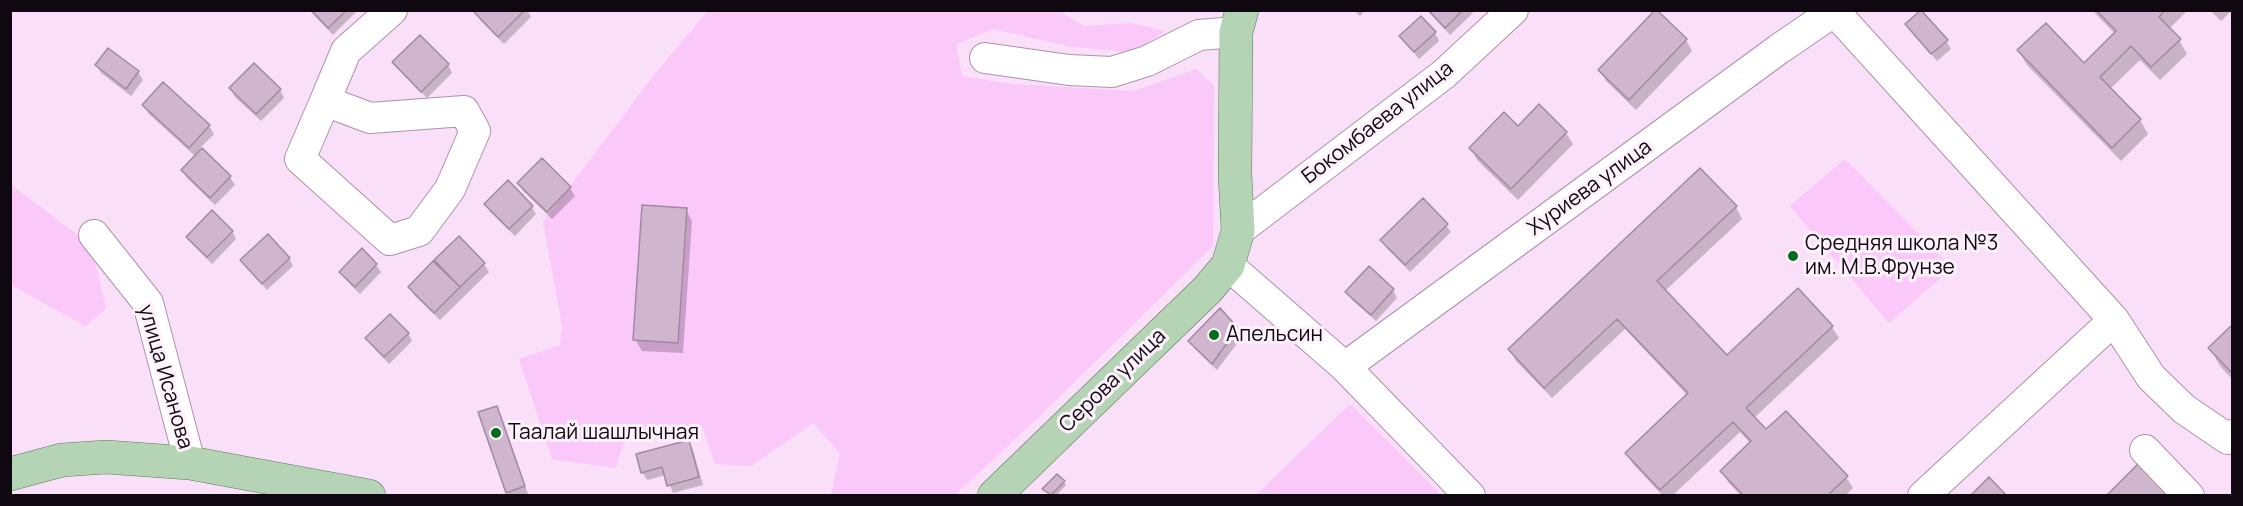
<!DOCTYPE html>
<meta charset="utf-8">
<style>
body{margin:0}
#map{position:relative;width:2243px;height:506px;overflow:hidden;background:#f9dff8;font-family:Manrope,sans-serif}
canvas{display:block}
.frame{position:absolute;inset:0;border:12px solid #100810;pointer-events:none}
</style>
<div id="map">
<canvas width="2243" height="506"></canvas>
<div class="frame"></div>
</div>
<script>
const ctx = document.querySelector('canvas').getContext('2d');
ctx.lineJoin = 'round';
function fill(path, color) { ctx.fillStyle = color; ctx.fill(path, 'evenodd'); }
const toPath = rows => new Path2D(rows.map(r => 'M' + r).join(''));
function strokePath(path, color, width, dash) { ctx.strokeStyle = color; ctx.lineWidth = width; ctx.lineCap = dash ? 'butt' : 'round'; ctx.setLineDash(dash || []); ctx.stroke(path); }
function label(font, color, halo, rows, align = 'center') {
  ctx.font = font + ' Manrope,sans-serif'; ctx.lineWidth = 6; ctx.setLineDash([]); ctx.textBaseline = 'middle'; ctx.strokeStyle = halo; ctx.fillStyle = color; for (const [text, x, y, turn = 0] of rows) {
    ctx.save(); ctx.translate(x, y); ctx.rotate((+turn || 0) * Math.PI / 180); ctx.textAlign = isNaN(turn) ? turn : align; if (halo) ctx.strokeText(text, 0, 0); ctx.fillText(text, 0, 0); ctx.restore();
  }
}
fill(toPath([
 [936,10,1059,11,1084,26,1132,23,1165,31,1133,54,1111,50,1072,47,993,29,956,44,962,76,1011,84,1134,91,1196,69,1214,86,1213,246,1043,413,955,495,831,495,840,453,813,423,751,466,715,464,702,426,626,434,616,468,552,459,519,359,560,345,562,325,543,222,654,75,708,11],
 [1845,159,1952,268,1889,323,1790,206],
 [10,184,91,245,106,309,85,326,11,285],
 [1350,404,1441,495,1256,495]
]), '#fac8f9');
fill(toPath([
 [358,10,333,35,310,11],
 [478,10,527,10,531,17,504,44,480,20,476,13],
 [1354,10,1365,10,1360,16],
 [1427,10,1471,10,1473,13,1450,35],
 [2092,10,2188,10,2169,29,2179,40,2187,54,2160,80,2140,60,2110,89,2140,120,2148,134,2121,161,2027,65,2019,51,2084,65,2115,34],
 [2210,10,2232,10,2221,21],
 [1907,25,1946,41,1951,49,1937,61],
 [1435,33,1439,41,1419,59,1401,37],
 [1686,40,1692,51,1636,110,1606,81,1600,70],
 [108,50,138,72,143,80,131,96,101,73,97,66],
 [394,62,448,65,452,73,427,98,399,70],
 [231,89,280,90,284,98,261,121,235,97],
 [144,105,209,126,214,134,200,148,230,177,235,185,215,205,187,178,183,171,196,157,148,113],
 [1539,107,1566,133,1573,144,1518,200,1477,160,1471,148,1518,128],
 [542,160,570,188,575,196,552,219,523,191,519,183],
 [486,204,532,207,536,214,515,236,490,212],
 [1736,207,1742,219,1665,291,1727,357,1798,290,1832,327,1839,338,1754,418,1766,431,1846,477,1853,488,1845,496,1741,496,1728,482,1722,471,1751,444,1740,432,1672,496,1663,496,1633,464,1627,453,1688,396,1625,329,1552,398,1516,361,1510,349],
 [686,210,692,221,683,353,642,351,635,339],
 [1446,225,1451,232,1410,272,1387,248,1382,240],
 [232,231,236,239,212,264,193,245,188,238],
 [459,238,484,264,489,272,440,320,414,295,410,287],
 [289,258,293,266,267,290,242,260],
 [376,265,381,272,360,294,346,280,341,272],
 [1393,290,1397,298,1376,321,1352,300,1347,292],
 [2232,327,2232,379,2220,366,2210,348],
 [1237,329,1242,337,1217,370,1195,349,1190,342],
 [408,333,412,341,389,364,372,346,367,339],
 [497,408,501,416,528,494,524,496,509,496,507,492],
 [689,442,693,450,703,485,673,493,666,475,647,480,642,472],
 [1064,482,1066,485,1056,496,1050,496,1044,489]
]), '#0003');
const building = toPath([
 [311,10,347,10,328,28,311,10],
 [476,10,525,10,498,37,474,12,476,10],
 [1428,10,1463,10,1445,28,1428,10],
 [1655,10,1657,10,1687,39,1629,100,1598,70,1655,10],
 [1921,10,1948,40,1931,54,1905,24,1921,10],
 [2096,10,2165,10,2159,17,2181,39,2151,67,2131,46,2100,77,2141,119,2112,148,2017,50,2046,23,2084,63,2116,31,2096,10],
 [1421,16,1436,32,1414,52,1399,36,1421,16],
 [420,35,449,64,421,92,392,62,420,35],
 [108,48,139,71,126,89,95,65,108,48],
 [254,63,281,89,256,114,229,88,254,63],
 [163,82,210,125,189,148,142,105,163,82],
 [1539,104,1567,132,1511,189,1469,148,1504,112,1518,126,1539,104],
 [202,148,231,176,210,198,181,170,202,148],
 [542,158,571,187,547,212,517,183,542,158],
 [1700,168,1737,206,1657,281,1727,355,1798,288,1833,326,1746,408,1766,429,1786,411,1848,476,1827,496,1744,496,1720,471,1751,441,1733,422,1660,490,1625,453,1688,393,1617,319,1544,388,1508,349,1700,168],
 [508,180,533,206,509,229,484,204,508,180],
 [1423,198,1448,224,1405,265,1380,240,1423,198],
 [642,205,687,208,678,343,633,340,642,205],
 [212,210,233,231,207,257,186,237,212,210],
 [268,234,290,258,262,284,240,260,268,234],
 [459,236,485,263,460,287,434,260,459,236],
 [362,248,377,264,355,287,339,272,362,248],
 [433,261,460,287,434,313,408,287,433,261],
 [1369,266,1394,289,1371,315,1345,292,1369,266],
 [1220,308,1238,328,1212,364,1188,341,1220,308],
 [390,314,409,333,384,357,365,338,390,314],
 [2232,325,2232,373,2208,348,2232,325],
 [497,406,525,486,506,493,478,412,497,406],
 [689,440,699,477,667,486,662,467,641,473,636,454,689,440],
 [2139,463,2170,496,2106,496,2139,463],
 [1057,474,1065,481,1051,495,1042,489,1057,474],
 [1989,477,2007,496,1970,496,1989,477]
]);
fill(building, '#cfb5ce');
strokePath(building, '#a289a1', 1.5);
const minor = toPath([
 [1835,12,2114,320,2151,377,2184,409,2228,439,2232,435],
 [985,58,1069,70,1112,72,1147,61,1199,35,1236,32],
 [325,101,370,118,464,111,475,131,450,189,419,231,390,240,300,159,325,101,346,51,392,10],
 [1238,231,1444,74,1513,10],
 [94,235,148,303,190,463],
 [1228,265,1345,367,1470,496],
 [1345,367,1779,49,1836,10],
 [2145,450,2189,496],
 [1923,496,2114,320]
]);
const major = toPath([
 [10,474,62,460,106,457,190,463,369,496],
 [994,496,1208,289,1228,265,1238,231,1235,175,1236,32,1242,10]
]);
strokePath(minor, '#ac93ab', 32);
strokePath(major, '#5a7a5b', 34);
strokePath(minor, '#fff', 30);
strokePath(major, '#b4d4b5', 33);
for (const [x, y, r, color] of [
 [1793,256,6,"#036b19"],
 [1214,335,6,"#036b19"],
 [496,433,6,"#036b19"]
]) { const dot = new Path2D(); dot.arc(x, y, r, 0, 2 * Math.PI); ctx.fillStyle = color; ctx.fill(dot); strokePath(dot, '#fdf2fc', 2); }
label('21px', '#100810', '#fdf2fc', [
 ["Бокомбаева улица",1378,123,-38],
 ["Хуриева улица",1590,188,-36],
 ["улица Исанова",165,377,74],
 ["Серова улица",1113,381,-44]
]);
label('21px', '#100810', '#fdf2fc', [
 ["Средняя школа №3",1805,244],
 ["им. М.В.Фрунзе",1805,268],
 ["Апельсин",1226,335],
 ["Таалай шашлычная",508,433]
], 'left');
</script>
